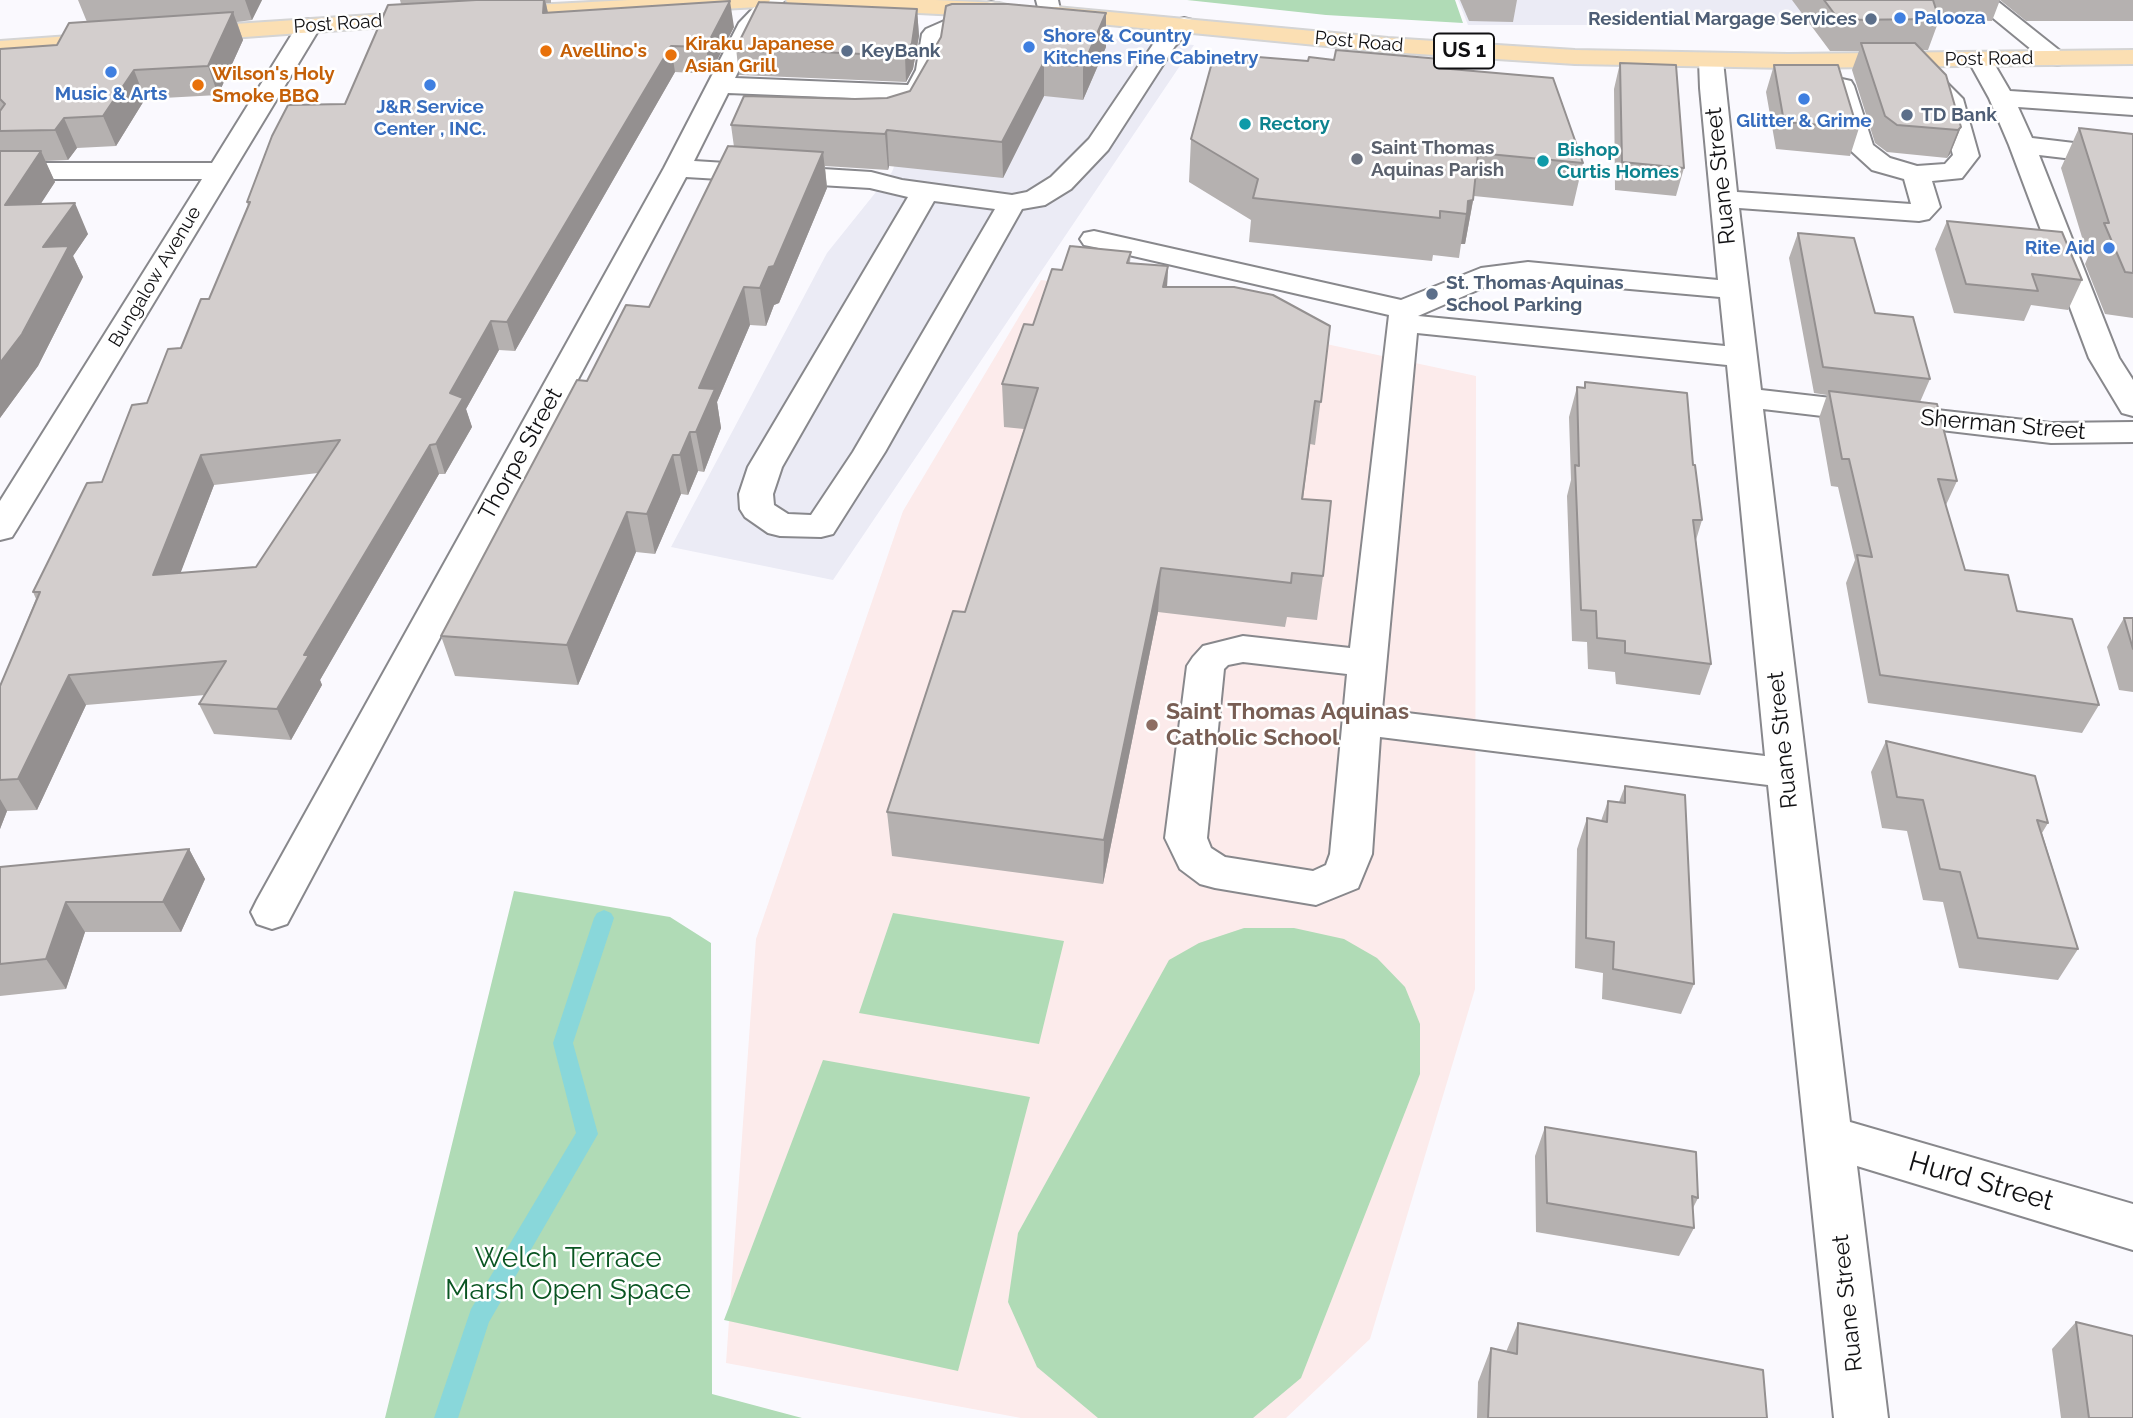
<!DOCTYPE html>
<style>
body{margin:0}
canvas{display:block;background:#faf9fe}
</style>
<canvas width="2133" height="1418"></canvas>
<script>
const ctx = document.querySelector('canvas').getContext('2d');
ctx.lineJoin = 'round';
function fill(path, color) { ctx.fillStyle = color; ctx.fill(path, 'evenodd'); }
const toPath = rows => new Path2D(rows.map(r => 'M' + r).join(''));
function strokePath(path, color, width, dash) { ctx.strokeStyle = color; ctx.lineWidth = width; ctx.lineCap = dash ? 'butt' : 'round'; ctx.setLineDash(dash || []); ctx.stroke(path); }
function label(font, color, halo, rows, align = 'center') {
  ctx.font = font + ' Raleway,sans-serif'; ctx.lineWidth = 5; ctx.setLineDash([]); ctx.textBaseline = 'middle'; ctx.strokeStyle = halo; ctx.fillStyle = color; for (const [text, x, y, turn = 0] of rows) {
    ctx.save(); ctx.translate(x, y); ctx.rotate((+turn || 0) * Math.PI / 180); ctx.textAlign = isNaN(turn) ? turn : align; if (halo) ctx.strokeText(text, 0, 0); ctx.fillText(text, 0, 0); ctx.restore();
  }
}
fill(toPath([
 [1458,0,1841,0,1861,25,1468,25],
 [972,27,1194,45,833,580,671,547,827,253,892,172,902,145]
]), '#ebebf5');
fill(toPath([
 [1041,280,1164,296,1181,313,1476,376,1475,989,1370,1339,1286,1418,1021,1418,726,1363,756,939,903,511]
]), '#fcebeb');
fill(toPath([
 [1187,0,1455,0,1463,23,1326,15],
 [514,891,670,917,711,943,712,1394,802,1418,385,1418],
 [893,913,1064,941,1039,1044,859,1013],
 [1244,928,1294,928,1344,939,1377,958,1405,987,1420,1024,1420,1074,1301,1378,1253,1418,1098,1418,1037,1367,1008,1302,1018,1233,1169,960,1199,943],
 [823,1060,1030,1097,958,1371,724,1320]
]), '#b0dbb6');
fill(toPath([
 [604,910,611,913,614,918,573,1043,598,1134,489,1322,458,1418,434,1418,471,1309,576,1133,553,1043,594,918,597,913,604,910]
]), '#89d7da');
const minor = toPath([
 [761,0,785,0,761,26,735,78,908,85,916,70,922,34,926,29,983,4,991,2,999,4,1003,9,999,14,945,38,940,70,921,109,912,112,903,109,899,104,901,100,728,93,694,161,871,172,902,180,1012,195,1027,192,1051,177,1089,139,1158,37,1176,20,1184,18,1192,20,1196,25,1175,46,1108,150,1071,189,1045,205,1022,209,885,452,833,534,821,537,780,536,768,533,745,517,740,509,739,494,748,467,908,197,870,188,686,177,287,924,272,929,257,924,251,912,257,900,664,168,739,23,761,0],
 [934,201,995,209,853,452,811,515,788,514,774,505,773,494,782,467,934,201],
 [1036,0,1058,0,1061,14,1057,19,1041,19,1036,0],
 [1971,0,1996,0,2069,58,2066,63,2057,65,2048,63,1971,0],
 [309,19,317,21,321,26,17,529,12,537,0,540,0,501,202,179,0,179,0,163,212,163,297,26,301,21,309,19],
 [1980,53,1989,55,2010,91,2133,99,2133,115,2018,107,2032,138,2133,150,2133,166,2039,155,2119,358,2133,380,2133,416,2122,413,2089,358,2009,145,1989,98,1968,60,1971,55,1980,53],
 [1711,54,1720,56,1723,61,1737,192,1911,204,1904,179,1872,170,1848,148,1830,86,1833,81,1842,79,1851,81,1854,86,1873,145,1890,158,1917,166,1945,164,1953,155,1938,102,1925,87,1928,82,1937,80,1946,82,1963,99,1979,156,1962,178,1932,181,1940,207,1929,219,1919,221,1739,208,1761,390,2051,423,2133,422,2133,442,2051,443,1763,409,1850,1122,2133,1204,2133,1250,1857,1166,1888,1418,1834,1418,1768,785,1380,737,1372,854,1358,888,1316,905,1215,888,1200,884,1180,869,1165,838,1187,666,1193,657,1203,646,1243,636,1350,648,1389,315,1094,247,1084,245,1080,239,1084,233,1094,231,1401,300,1481,268,1528,262,1718,280,1700,88,1699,61,1702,56,1711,54],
 [1528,280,1720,297,1725,346,1418,316,1496,282,1528,280],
 [1417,333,1727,365,1765,756,1382,710,1417,333],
 [1243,662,1347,674,1330,854,1326,865,1313,871,1225,857,1211,848,1207,838,1224,669,1228,665,1243,662]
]);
const major = toPath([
 [629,0,770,0,767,5,759,7,496,21,488,19,484,14,488,9,496,7,629,0],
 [786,0,936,0,999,3,1007,5,1011,10,1007,15,999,17,797,7,789,5,786,0],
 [1056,7,1388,38,1575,50,1788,54,2133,50,2133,64,1788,68,1575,64,1388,52,1048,19,1044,14,1048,9,1056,7],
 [432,11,440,13,444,18,440,23,189,41,181,39,177,34,181,29,189,27,432,11],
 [111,33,119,35,123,40,119,45,0,55,0,41,111,33]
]);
strokePath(minor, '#88888c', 4);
strokePath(major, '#d4d4d4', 4);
fill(minor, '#fff');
fill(major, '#fbdfb3');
fill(toPath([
 [78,0,262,0,252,20,237,22,243,40,218,95,145,99,116,146,77,148,68,160,45,161,55,182,40,204,88,234,73,256,83,277,38,366,0,418,0,49,57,45,87,22],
 [400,0,551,0,551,3,546,3,548,13,734,27,710,74,675,72,515,351,499,350,466,409,472,427,445,474,439,474,320,680,322,685,291,740,214,734,199,704,205,695,86,705,37,810,7,811,0,829,0,686,36,599,33,592,102,482,147,403,209,299,248,206,247,202,345,104,401,4],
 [318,473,256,567,180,573,214,485],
 [1460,0,1517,0,1513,22,1469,21],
 [1792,0,2133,0,2133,21,2026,21,2000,0,1992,21,1939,20,1928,50,1922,50,1961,127,1950,154,1947,158,1887,152,1875,143,1852,70,1859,51,1830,51],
 [917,9,919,36,913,69,906,82,739,75,736,48],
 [1106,47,1083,100,1044,96,1003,178,889,166,888,170,825,166,827,188,779,303,774,305,766,326,750,325,717,402,721,428,704,472,698,471,688,495,681,494,655,554,636,552,578,685,455,676,441,636,587,381,649,307,734,147,731,125,855,99,887,98,910,91],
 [1334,60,1439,68,1583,163,1573,206,1474,196,1465,244,1461,244,1459,258,1433,255,1432,261,1249,242,1251,220,1189,182,1191,139,1308,61],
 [1620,63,1684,168,1676,196,1615,190,1614,89],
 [1774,65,1855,121,1859,128,1850,156,1776,149,1766,92],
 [2079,128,2133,134,2133,318,2105,314,2085,264,2088,257,2061,168],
 [1947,221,2082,280,2068,310,2031,305,2024,321,1954,313,1935,249],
 [1798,233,1875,313,1930,379,1920,402,1957,481,1946,505,1965,570,2017,611,2099,705,2082,733,1868,703,1846,583,1855,560,1838,487,1831,486,1819,418,1827,395,1814,393,1789,258],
 [1131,252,1130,263,1168,266,1167,287,1330,326,1315,445,1310,444,1303,499,1323,576,1317,620,1287,617,1285,627,1158,612,1103,884,892,856,887,812,965,612,1024,429,1004,427,1002,384,1062,270],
 [1585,382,1693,465,1702,520,1696,540,1711,664,1700,695,1616,684,1615,672,1588,669,1587,642,1572,641,1567,496,1571,480,1569,417,1577,387,1584,388],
 [2124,618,2133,618,2133,692,2119,690,2107,647],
 [1886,741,2048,823,2042,833,2078,949,2058,980,1959,968,1943,902,1923,900,1907,831,1882,828,1871,772],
 [1625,786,1694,984,1681,1014,1602,999,1603,973,1575,968,1577,849,1587,818,1601,821,1608,801,1619,802],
 [189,849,205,879,181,932,85,932,66,989,0,996,0,867],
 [1545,1127,1698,1198,1692,1210,1694,1228,1679,1256,1536,1232,1535,1156],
 [2076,1322,2133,1418,2061,1418,2052,1349],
 [1518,1323,1767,1418,1477,1418,1478,1382,1491,1348,1506,1352]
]), '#b5b1b0');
fill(toPath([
 [245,0,262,0,252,20],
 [544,0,545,0,550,22,543,13],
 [730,1,734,27,710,74,706,47],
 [917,9,919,36,913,69,906,82,905,56],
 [233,12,243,40,218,95,208,66],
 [1106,13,1106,47,1083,100,1083,66],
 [671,46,675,72,515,351,507,322],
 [1044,62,1044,96,1003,178,1002,142],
 [134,70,145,99,116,146,103,116],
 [64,118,77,148,68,160,55,130],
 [1961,127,1950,154,1947,158,1958,130],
 [887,130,889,166,888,170,885,134],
 [41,151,55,182,20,236,5,205],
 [823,152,827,188,779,303,774,305,766,326,760,288,769,267],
 [1473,200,1465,244,1461,244,1468,201],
 [75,203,88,234,73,256,83,277,38,366,0,418,0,363,43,247],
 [1168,266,1166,308,1163,287],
 [744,287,750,325,717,402,721,428,704,472,696,432,699,388],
 [491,321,499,350,466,409,472,427,445,474,436,444,450,393],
 [690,432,698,471,688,495,680,455],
 [430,445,439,474,320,680,322,685,291,740,277,709,304,655],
 [201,455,214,485,168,606,153,575],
 [673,455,681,494,655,554,647,514],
 [627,512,636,552,578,685,567,645],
 [1161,568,1158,612,1103,884,1104,840],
 [69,675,86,705,37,810,18,779],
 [0,799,7,811,0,829],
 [189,849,205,879,181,932,163,902],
 [66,902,85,932,66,989,46,959]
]), '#949090');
const building = toPath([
 [476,0,544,0,543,13,730,1,706,47,671,46,507,322,491,321,450,393,463,398,436,444,430,445,304,655,309,655,277,709,199,704,226,661,69,675,18,779,0,780,0,686,40,592,33,592,87,483,102,482,132,405,147,403,168,349,181,348,201,299,209,299,250,202,247,202,272,136,288,105,345,104,388,5,476,0],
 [340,440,256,567,153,575,201,455,340,440],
 [1824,0,1933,0,1939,19,1839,20,1824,0],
 [759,2,917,9,912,43,905,56,736,48,759,2],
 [952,4,1008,4,1106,13,1083,66,1044,62,1002,142,887,130,885,134,731,125,744,96,855,99,887,98,910,91,941,37,946,6,952,4],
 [233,12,208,66,134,70,103,116,64,118,55,130,0,131,0,111,5,104,0,99,0,49,57,45,69,23,233,12],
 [1861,43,1915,43,1946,75,1961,127,1958,130,1897,125,1885,116,1861,43],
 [1336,50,1440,59,1439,68,1553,78,1583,163,1478,153,1473,200,1468,201,1467,214,1440,211,1440,218,1253,198,1258,179,1191,139,1211,66,1217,63,1220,54,1308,61,1309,57,1334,60,1336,50],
 [1620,63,1676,65,1684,168,1622,162,1620,63],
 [1774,65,1838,65,1855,121,1859,128,1784,122,1774,65],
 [2079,128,2133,134,2133,273,2125,272,2104,223,2109,223,2079,128],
 [728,146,823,152,774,266,769,267,760,288,744,287,699,388,715,389,696,432,690,432,680,455,673,455,647,514,627,512,567,645,441,636,577,380,587,381,626,305,649,307,728,146],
 [0,151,41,151,5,205,75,203,43,247,69,246,22,334,0,363,0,151],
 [1947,221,2062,232,2082,280,2032,274,2038,291,1966,284,1947,221],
 [1798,233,1854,238,1875,313,1913,317,1930,379,1823,367,1798,233],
 [1070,246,1131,252,1127,263,1168,266,1163,287,1234,287,1273,295,1330,326,1321,402,1315,401,1302,499,1331,501,1323,576,1292,573,1291,583,1161,568,1104,840,887,812,953,611,965,612,1038,388,1002,384,1024,324,1033,325,1052,269,1062,270,1070,246],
 [1585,382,1687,393,1693,465,1695,465,1702,520,1693,520,1711,664,1625,653,1625,641,1597,638,1596,611,1581,610,1575,465,1579,466,1577,387,1585,388,1585,382],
 [1829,391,1937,404,1957,481,1938,479,1965,570,2008,575,2017,611,2072,619,2099,705,1880,675,1857,555,1872,557,1849,459,1842,459,1829,391],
 [2124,618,2133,618,2133,649,2124,618],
 [1886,741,2035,776,2048,823,2037,820,2078,949,1978,938,1960,872,1940,869,1923,800,1897,797,1886,741],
 [1625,786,1685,795,1694,984,1613,969,1614,942,1586,938,1587,818,1607,822,1608,801,1625,803,1625,786],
 [189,849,163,902,66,902,46,959,0,964,0,867,189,849],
 [1545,1127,1696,1152,1698,1198,1692,1196,1694,1228,1547,1203,1545,1127],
 [2076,1322,2133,1336,2133,1418,2089,1418,2076,1322],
 [1518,1323,1763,1370,1767,1418,1488,1418,1491,1348,1517,1354,1518,1323]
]);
fill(building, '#d3cecd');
strokePath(building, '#949090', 2);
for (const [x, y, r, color] of [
 [1900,18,7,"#3f7fe0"],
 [1871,19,7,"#5c6f8a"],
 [1029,47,7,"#3f7fe0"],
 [546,51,7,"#e8710a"],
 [847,51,7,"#5c6f8a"],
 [671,55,7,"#e8710a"],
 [111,72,7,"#3f7fe0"],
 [198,85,7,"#e8710a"],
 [430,85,7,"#3f7fe0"],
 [1804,99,7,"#3f7fe0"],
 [1907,115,7,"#5c6f8a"],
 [1245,124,7,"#0f9aa8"],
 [1357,159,7,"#6b7280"],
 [1543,161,7,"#0f9aa8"],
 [2109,248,7,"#3f7fe0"],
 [1432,294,7,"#5c6f8a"],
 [1152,725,7,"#8d6e63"]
]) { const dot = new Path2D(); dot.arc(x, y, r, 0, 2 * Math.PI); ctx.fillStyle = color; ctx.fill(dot); strokePath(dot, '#fff', 2.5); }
label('bold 19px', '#366cbe', '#fff', [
 ["Palooza",1914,18,"left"],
 ["Shore & Country",1043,36,"left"],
 ["Kitchens Fine Cabinetry",1043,58,"left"],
 ["Music & Arts",111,94],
 ["J&R Service",430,107],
 ["Center , INC.",430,129],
 ["Glitter & Grime",1804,121],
 ["Rite Aid",2095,248,"right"]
]);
label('bold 19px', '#4e5e75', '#fff', [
 ["Residential Margage Services",1857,19,"right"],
 ["KeyBank",861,51],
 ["TD Bank",1921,115],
 ["St. Thomas Aquinas",1446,283],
 ["School Parking",1446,305]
], 'left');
label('19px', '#101012', '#fff', [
 ["Post Road",338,24,-4],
 ["Post Road",1359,42,5],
 ["Post Road",1989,59,-1],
 ["Bungalow Avenue",155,277,-59]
]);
label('bold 19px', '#c56008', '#fff', [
 ["Kiraku Japanese",685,44],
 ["Asian Grill",685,66],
 ["Avellino's",560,51],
 ["Wilson's Holy",212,74],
 ["Smoke BBQ",212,96]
], 'left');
label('bold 19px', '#0d838f', '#fff', [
 ["Rectory",1259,124],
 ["Bishop",1557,150],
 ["Curtis Homes",1557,172]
], 'left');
label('bold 19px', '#5b616d', '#fff', [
 ["Saint Thomas",1371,148],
 ["Aquinas Parish",1371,170]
], 'left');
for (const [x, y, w] of [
 [1464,51,60]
]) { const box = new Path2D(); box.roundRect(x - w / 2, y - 17.5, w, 35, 5); ctx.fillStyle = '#fff'; ctx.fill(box); strokePath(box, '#101012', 2); }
label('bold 21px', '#101012', null, [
 ["US 1",1464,51]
]);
label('23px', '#101012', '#fff', [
 ["Ruane Street",1721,176,-96],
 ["Sherman Street",2003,425,5],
 ["Thorpe Street",521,454,-61],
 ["Ruane Street",1783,740,-96],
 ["Ruane Street",1848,1303,-96]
]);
label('bold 23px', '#785e54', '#fff', [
 ["Saint Thomas Aquinas",1166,712],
 ["Catholic School",1166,738]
], 'left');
label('28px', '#101012', '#fff', [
 ["Hurd Street",1981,1182,16]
]);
label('28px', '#0a5522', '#fff', [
 ["Welch Terrace",568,1259],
 ["Marsh Open Space",568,1291]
]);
</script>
